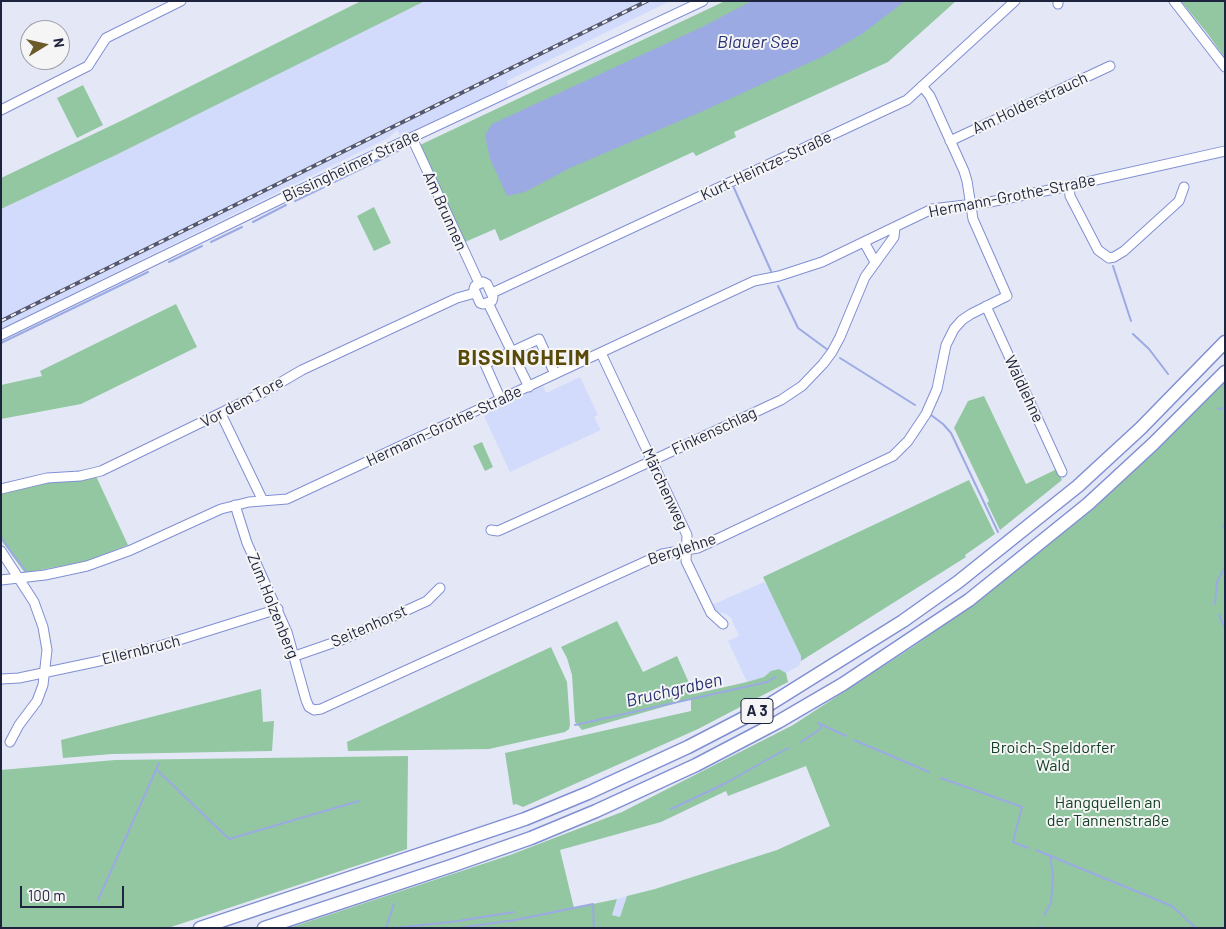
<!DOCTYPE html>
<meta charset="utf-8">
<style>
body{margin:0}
#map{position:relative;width:1226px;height:929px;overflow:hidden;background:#e4e8f6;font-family:Barlow,sans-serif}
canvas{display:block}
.frame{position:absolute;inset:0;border:2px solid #1e233e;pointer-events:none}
.north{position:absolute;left:20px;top:20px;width:50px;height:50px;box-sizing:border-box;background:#f5f5f5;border:1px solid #9fa1ac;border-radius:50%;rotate:81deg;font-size:14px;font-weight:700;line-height:20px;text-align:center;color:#1e233e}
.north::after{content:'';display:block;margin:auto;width:18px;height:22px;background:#6b5c2a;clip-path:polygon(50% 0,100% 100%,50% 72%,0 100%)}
.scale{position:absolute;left:20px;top:886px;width:104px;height:22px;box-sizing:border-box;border:2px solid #1e233e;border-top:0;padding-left:6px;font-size:15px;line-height:18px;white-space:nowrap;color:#1e233e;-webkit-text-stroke:4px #f5f5f5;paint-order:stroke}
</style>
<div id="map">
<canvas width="1226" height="929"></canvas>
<div class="frame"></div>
<div class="north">N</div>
<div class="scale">100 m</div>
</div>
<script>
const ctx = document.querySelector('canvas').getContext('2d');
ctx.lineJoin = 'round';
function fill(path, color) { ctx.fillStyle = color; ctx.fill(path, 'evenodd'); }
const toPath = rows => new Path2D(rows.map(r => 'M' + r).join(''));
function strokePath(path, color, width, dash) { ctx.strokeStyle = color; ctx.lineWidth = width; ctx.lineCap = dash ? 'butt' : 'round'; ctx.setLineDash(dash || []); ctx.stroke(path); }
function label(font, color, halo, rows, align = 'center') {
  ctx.font = font + ' Barlow,sans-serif'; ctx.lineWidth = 4; ctx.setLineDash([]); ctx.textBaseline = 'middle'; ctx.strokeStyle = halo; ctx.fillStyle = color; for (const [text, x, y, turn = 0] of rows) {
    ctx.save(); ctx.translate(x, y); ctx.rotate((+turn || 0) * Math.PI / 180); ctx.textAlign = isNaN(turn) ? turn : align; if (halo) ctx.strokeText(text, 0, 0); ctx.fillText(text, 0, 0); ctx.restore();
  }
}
fill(toPath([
 [425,1,670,1,507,81,509,87,401,138,397,130,388,138,1,329,1,209,118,154],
 [580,377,598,415,594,417,601,430,510,472,483,414,543,386,546,393],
 [764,582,768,587,801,656,801,661,799,666,786,673,779,669,772,671,764,677,747,682,728,641,739,636,731,618,726,614,721,613,715,610,712,605],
 [627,896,620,917,612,915,617,899]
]), '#d2dbfb');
fill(toPath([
 [361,1,425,1,118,154,1,209,1,178,125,119],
 [725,1,956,1,888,62,734,132,736,137,696,156,693,152,500,241,495,229,465,242,420,145],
 [1181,1,1225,1,1225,58,1207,33],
 [83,85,103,125,77,138,57,98],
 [374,207,391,243,374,251,357,216],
 [176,304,197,347,81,404,1,419,1,385,42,376,40,371],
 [1225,382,1225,928,289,928,510,855,622,812,793,725,914,646,971,606,1092,510,1158,449],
 [806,766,830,826,777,850,655,889,627,896,620,917,612,915,617,899,574,908,560,850,661,822,726,791,728,796],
 [984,396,1026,484,1057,469,1062,480,1000,530,987,503,989,501,954,428,968,401],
 [482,442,493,467,485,471,473,446],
 [96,476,128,545,86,561,25,573,1,540,1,493,48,482],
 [969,480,995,534,965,555,966,557,801,661,801,656,763,577],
 [617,621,643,672,677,656,694,694,747,682,764,677,771,671,779,669,786,673,788,682,698,729,523,807,516,804,513,805,505,753,691,711,691,699,582,730,575,722,572,675,567,658,561,647],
 [551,647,567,682,570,725,569,729,565,732,489,749,348,751,347,742],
 [261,689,263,722,274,721,272,751,112,754,63,758,61,740],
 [408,756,407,849,168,928,1,928,1,770,115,760]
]), '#92c7a1');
fill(toPath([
 [752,1,905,1,862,34,824,56,703,111,570,168,525,192,507,196,490,159,485,135,492,124,702,27]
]), '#9caae4');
strokePath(toPath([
 [334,182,402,149],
 [734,188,771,271],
 [295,201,324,187],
 [253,222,286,205],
 [211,242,242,227],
 [169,262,202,246],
 [1113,266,1131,321],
 [778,286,798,328,828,350],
 [1133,334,1149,349,1168,374],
 [1,343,148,272],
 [840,358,915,405],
 [1218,409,1225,408],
 [931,415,943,424,951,433,998,532],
 [1225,523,1223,527,1225,528],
 [1,537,14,556,26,571],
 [1215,604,1217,582,1225,567],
 [1219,615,1225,629],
 [818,723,846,736],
 [575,725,767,682,776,677],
 [854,740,929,772],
 [801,742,819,730,822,725],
 [156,769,229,839,359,801],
 [941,778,1022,807,1013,842,1028,848],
 [671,809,724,784,788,748],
 [1036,850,1172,906,1196,928],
 [98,900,159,763],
 [1044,915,1051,903,1053,877,1050,855],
 [386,928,394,904],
 [394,928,451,922,514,912],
 [459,928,515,920,593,904,594,928],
 [1039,928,1040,926]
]), '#9caae4', 2);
const minor = toPath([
 [1058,1,1058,4],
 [1174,1,1225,67],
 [1,110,88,66,106,38,181,1],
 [412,138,479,283],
 [950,141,1110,66],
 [1069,186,1070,196,1098,250,1109,258,1114,257,1124,251,1179,201,1184,187],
 [864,242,875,262],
 [483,282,487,284,493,297,492,301,483,304,480,303,474,289,475,286,483,282],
 [492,293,907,100,1015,1],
 [488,303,529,387],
 [986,306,1062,472],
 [1,335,287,196,703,1],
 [601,353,687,535,686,561,711,613,723,624],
 [501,400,485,364,539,339,555,374],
 [221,414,263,501],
 [1,489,47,478,80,476,101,471,266,391,302,370,457,298,475,293],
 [235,505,247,543,287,632,306,700,309,707,314,710,321,709,662,554,698,548,893,456,908,441,926,414,937,389,946,345,954,329,962,320,971,314,1007,296,973,219,967,181,964,171,930,96,922,86],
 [491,530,498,531,613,479,781,400,802,386,823,364,832,352,840,337,865,277,894,237,895,227],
 [1,551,34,602,43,627,47,650,43,685,37,701,19,725,10,742],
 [1,580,45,575,87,566,131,550,221,509,249,502,287,499,754,281,779,276,822,262,932,209,990,202,1069,186,1225,151],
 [295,656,344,639,427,601,440,588],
 [1,679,19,678,109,659,163,645,278,609]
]);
const highway = toPath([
 [200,928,525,819,588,793,688,747,767,706,903,621,958,582,1078,486,1141,428,1225,342],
 [264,928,451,866,531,838,596,811,696,765,778,722,843,684,969,600,1088,504,1153,444,1225,372]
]);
strokePath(minor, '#808fd3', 11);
strokePath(highway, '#808fd3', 15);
strokePath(minor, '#fff', 9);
strokePath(highway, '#fff', 12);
const rail = toPath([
 [1,321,647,1]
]);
strokePath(rail, '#53576f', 4);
strokePath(rail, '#f5f5f5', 2, [5.5]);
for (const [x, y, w] of [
 [757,711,32]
]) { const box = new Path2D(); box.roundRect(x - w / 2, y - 12.5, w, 25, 4); ctx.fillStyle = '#f5f5f5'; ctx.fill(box); strokePath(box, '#1e233e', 1); }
label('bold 15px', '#1e233e', null, [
 ["A 3",757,711]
]);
label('16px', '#1e233e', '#f5f5f5', [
 ["Am Holderstrauch",1030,103,-25],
 ["Bissingheimer Straße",351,166,-25],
 ["Kurt-Heintze-Straße",766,166,-25],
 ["Hermann-Grothe-Straße",1012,196,-11],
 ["Am Brunnen",445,211,66],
 ["Waldlehne",1024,389,65],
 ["Vor dem Tore",242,402,-28],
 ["Hermann-Grothe-Straße",444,426,-25],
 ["Finkenschlag",714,431,-25],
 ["Märchenweg",665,489,65],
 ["Berglehne",682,549,-18],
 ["Zum Holzenberg",273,606,68],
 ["Seitenhorst",369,626,-24],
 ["Ellernbruch",141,650,-14]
]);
label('16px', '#144126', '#f5f5f5', [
 ["Broich-Speldorfer",1053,748],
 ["Wald",1053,766],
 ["Hangquellen an",1108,803],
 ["der Tannenstraße",1108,821]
]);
label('italic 18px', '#2a3276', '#f5f5f5', [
 ["Blauer See",758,42],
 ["Bruchgraben",674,690,-13]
]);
ctx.letterSpacing = '1px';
label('bold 21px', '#5a4a0a', '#f5f5f5', [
 ["BISSINGHEIM",524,358]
]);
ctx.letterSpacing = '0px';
</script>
